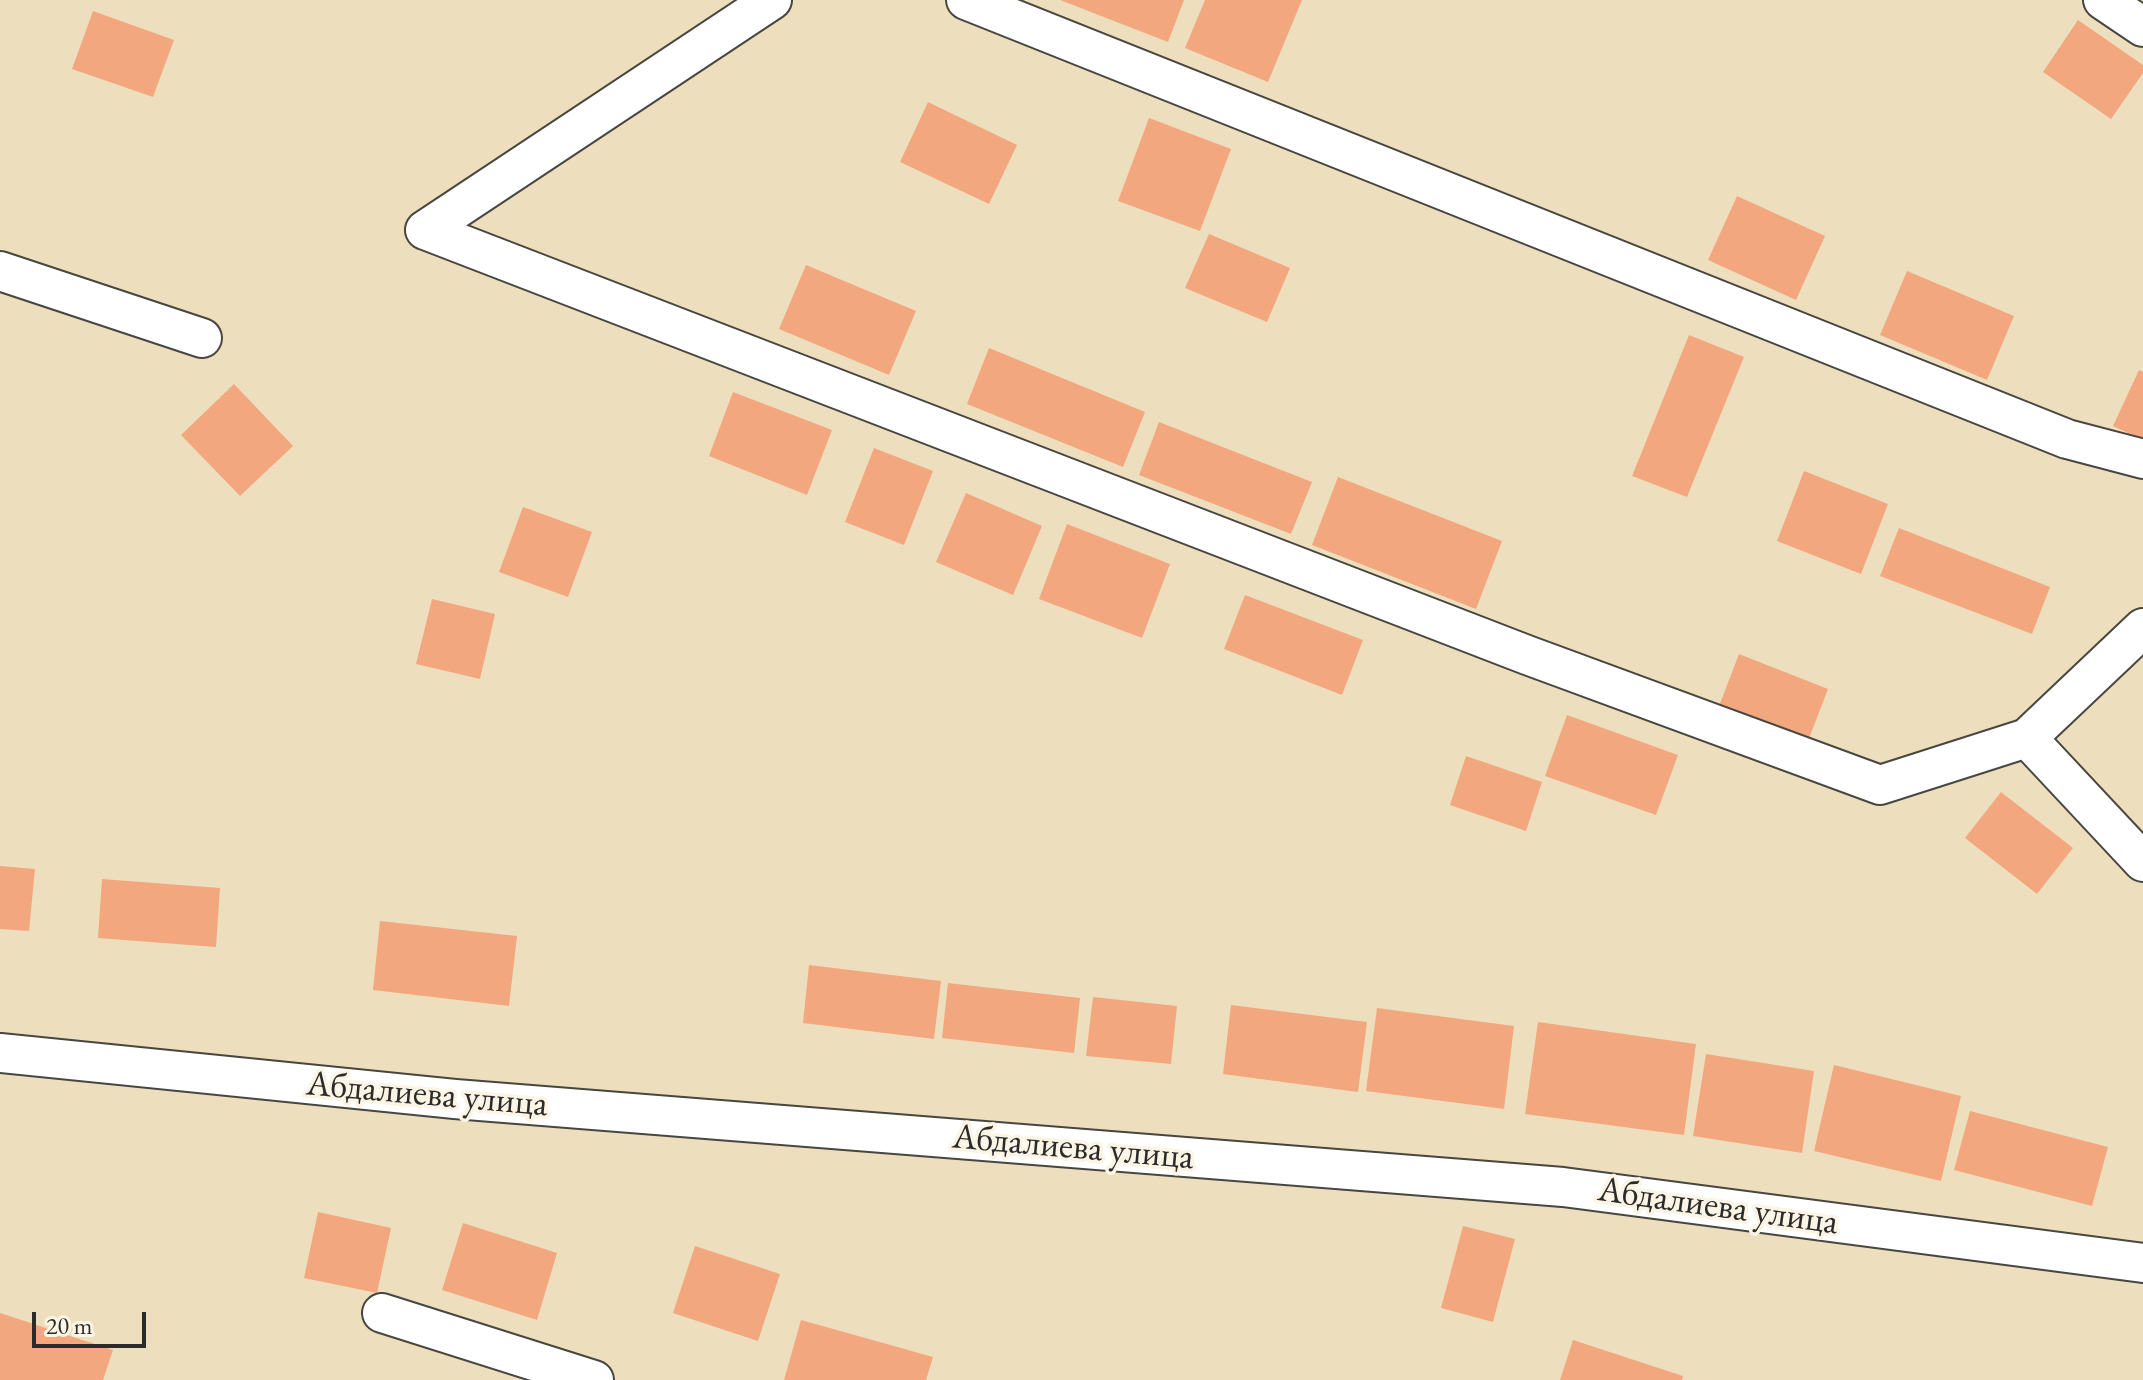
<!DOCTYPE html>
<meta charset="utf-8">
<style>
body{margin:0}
#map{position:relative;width:2143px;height:1380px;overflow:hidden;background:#eddfbe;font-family:"EB Garamond",serif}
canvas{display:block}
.scale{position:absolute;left:32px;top:1312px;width:114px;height:36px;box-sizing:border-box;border:4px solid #2b2b2b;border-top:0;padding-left:10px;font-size:24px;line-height:28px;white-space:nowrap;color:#2b2b2b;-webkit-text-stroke:6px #fcf5e5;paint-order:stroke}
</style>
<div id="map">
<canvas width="2143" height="1380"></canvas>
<div class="scale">20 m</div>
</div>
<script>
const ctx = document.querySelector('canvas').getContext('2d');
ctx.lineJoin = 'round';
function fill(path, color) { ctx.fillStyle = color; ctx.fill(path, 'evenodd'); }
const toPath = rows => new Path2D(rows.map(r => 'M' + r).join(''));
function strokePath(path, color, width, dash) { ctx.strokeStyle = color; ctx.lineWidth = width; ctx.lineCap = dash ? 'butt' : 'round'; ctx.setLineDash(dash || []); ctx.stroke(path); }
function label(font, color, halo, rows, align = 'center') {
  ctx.font = font + ' "EB Garamond",serif'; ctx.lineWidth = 7; ctx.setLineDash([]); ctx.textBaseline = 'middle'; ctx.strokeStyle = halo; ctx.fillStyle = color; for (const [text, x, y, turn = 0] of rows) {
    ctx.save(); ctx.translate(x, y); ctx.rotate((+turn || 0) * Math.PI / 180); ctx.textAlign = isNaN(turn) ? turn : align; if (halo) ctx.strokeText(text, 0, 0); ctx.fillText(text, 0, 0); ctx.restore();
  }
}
fill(toPath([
 [1060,0,1184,0,1168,42],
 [1205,0,1302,0,1268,82,1185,48],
 [93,11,174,40,153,97,72,69],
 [2078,20,2143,65,2143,73,2111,119,2043,72],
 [928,102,1017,145,989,204,900,162],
 [1149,118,1231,149,1200,231,1118,201],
 [1737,196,1825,236,1796,300,1708,260],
 [1209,234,1290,268,1267,322,1185,288],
 [806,265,916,311,889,375,779,329],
 [1907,271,2014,316,1987,380,1880,335],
 [1689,335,1744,357,1687,497,1632,476],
 [989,348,1145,412,1123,467,967,404],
 [2139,370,2143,372,2143,440,2113,426],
 [234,384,293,446,240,496,181,435],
 [733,392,832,430,807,495,709,456],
 [1159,422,1312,482,1291,534,1139,475],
 [874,448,933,471,904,545,845,522],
 [1804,471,1888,504,1861,574,1777,541],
 [1338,477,1502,541,1476,609,1312,545],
 [966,493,1042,526,1013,595,936,562],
 [523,507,592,532,568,597,499,572],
 [1067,524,1170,564,1142,638,1039,599],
 [1899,528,2050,587,2032,634,1880,576],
 [1245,595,1363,640,1342,695,1224,649],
 [432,599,495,614,480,679,416,664],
 [1739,654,1828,689,1808,741,1719,706],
 [1567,715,1678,755,1656,815,1545,776],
 [1466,756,1542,782,1526,831,1450,805],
 [2001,792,2073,848,2037,894,1965,838],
 [0,866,35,869,29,931,0,929],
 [102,879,220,888,216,947,98,938],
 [380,921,517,936,509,1006,373,990],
 [809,965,941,981,934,1039,803,1023],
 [948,983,1080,998,1074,1053,942,1038],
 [1093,997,1177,1006,1171,1064,1086,1056],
 [1231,1005,1367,1022,1358,1092,1223,1074],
 [1377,1008,1514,1026,1504,1109,1366,1091],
 [1538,1022,1696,1044,1684,1135,1525,1114],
 [1706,1054,1814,1071,1802,1153,1693,1136],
 [1834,1065,1961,1096,1941,1181,1814,1151],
 [1970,1111,2108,1147,2092,1206,1954,1170],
 [318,1212,391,1228,377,1293,304,1278],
 [463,1223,557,1253,537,1320,442,1290],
 [1463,1226,1515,1239,1493,1322,1441,1308],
 [695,1246,780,1274,758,1341,673,1313],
 [0,1313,113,1350,103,1380,0,1380],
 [801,1320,933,1357,926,1380,784,1380],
 [1573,1340,1683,1376,1682,1380,1560,1380]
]), '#f3a77e');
const street = toPath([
 [966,0,2067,439,2143,459],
 [2103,0,2143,27],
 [425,230,1527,655,1880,785,2027,738,2143,628],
 [425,230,772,0],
 [0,271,202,338],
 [2027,738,2143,862],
 [0,1053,455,1099,1563,1187,2143,1263],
 [382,1313,594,1380]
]);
strokePath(street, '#484641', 42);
strokePath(street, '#fff', 38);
label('36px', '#2b2b2b', '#fcf5e5', [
 ["Абдалиева улица",427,1095,5],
 ["Абдалиева улица",1073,1148,5],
 ["Абдалиева улица",1718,1207,8]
]);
</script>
